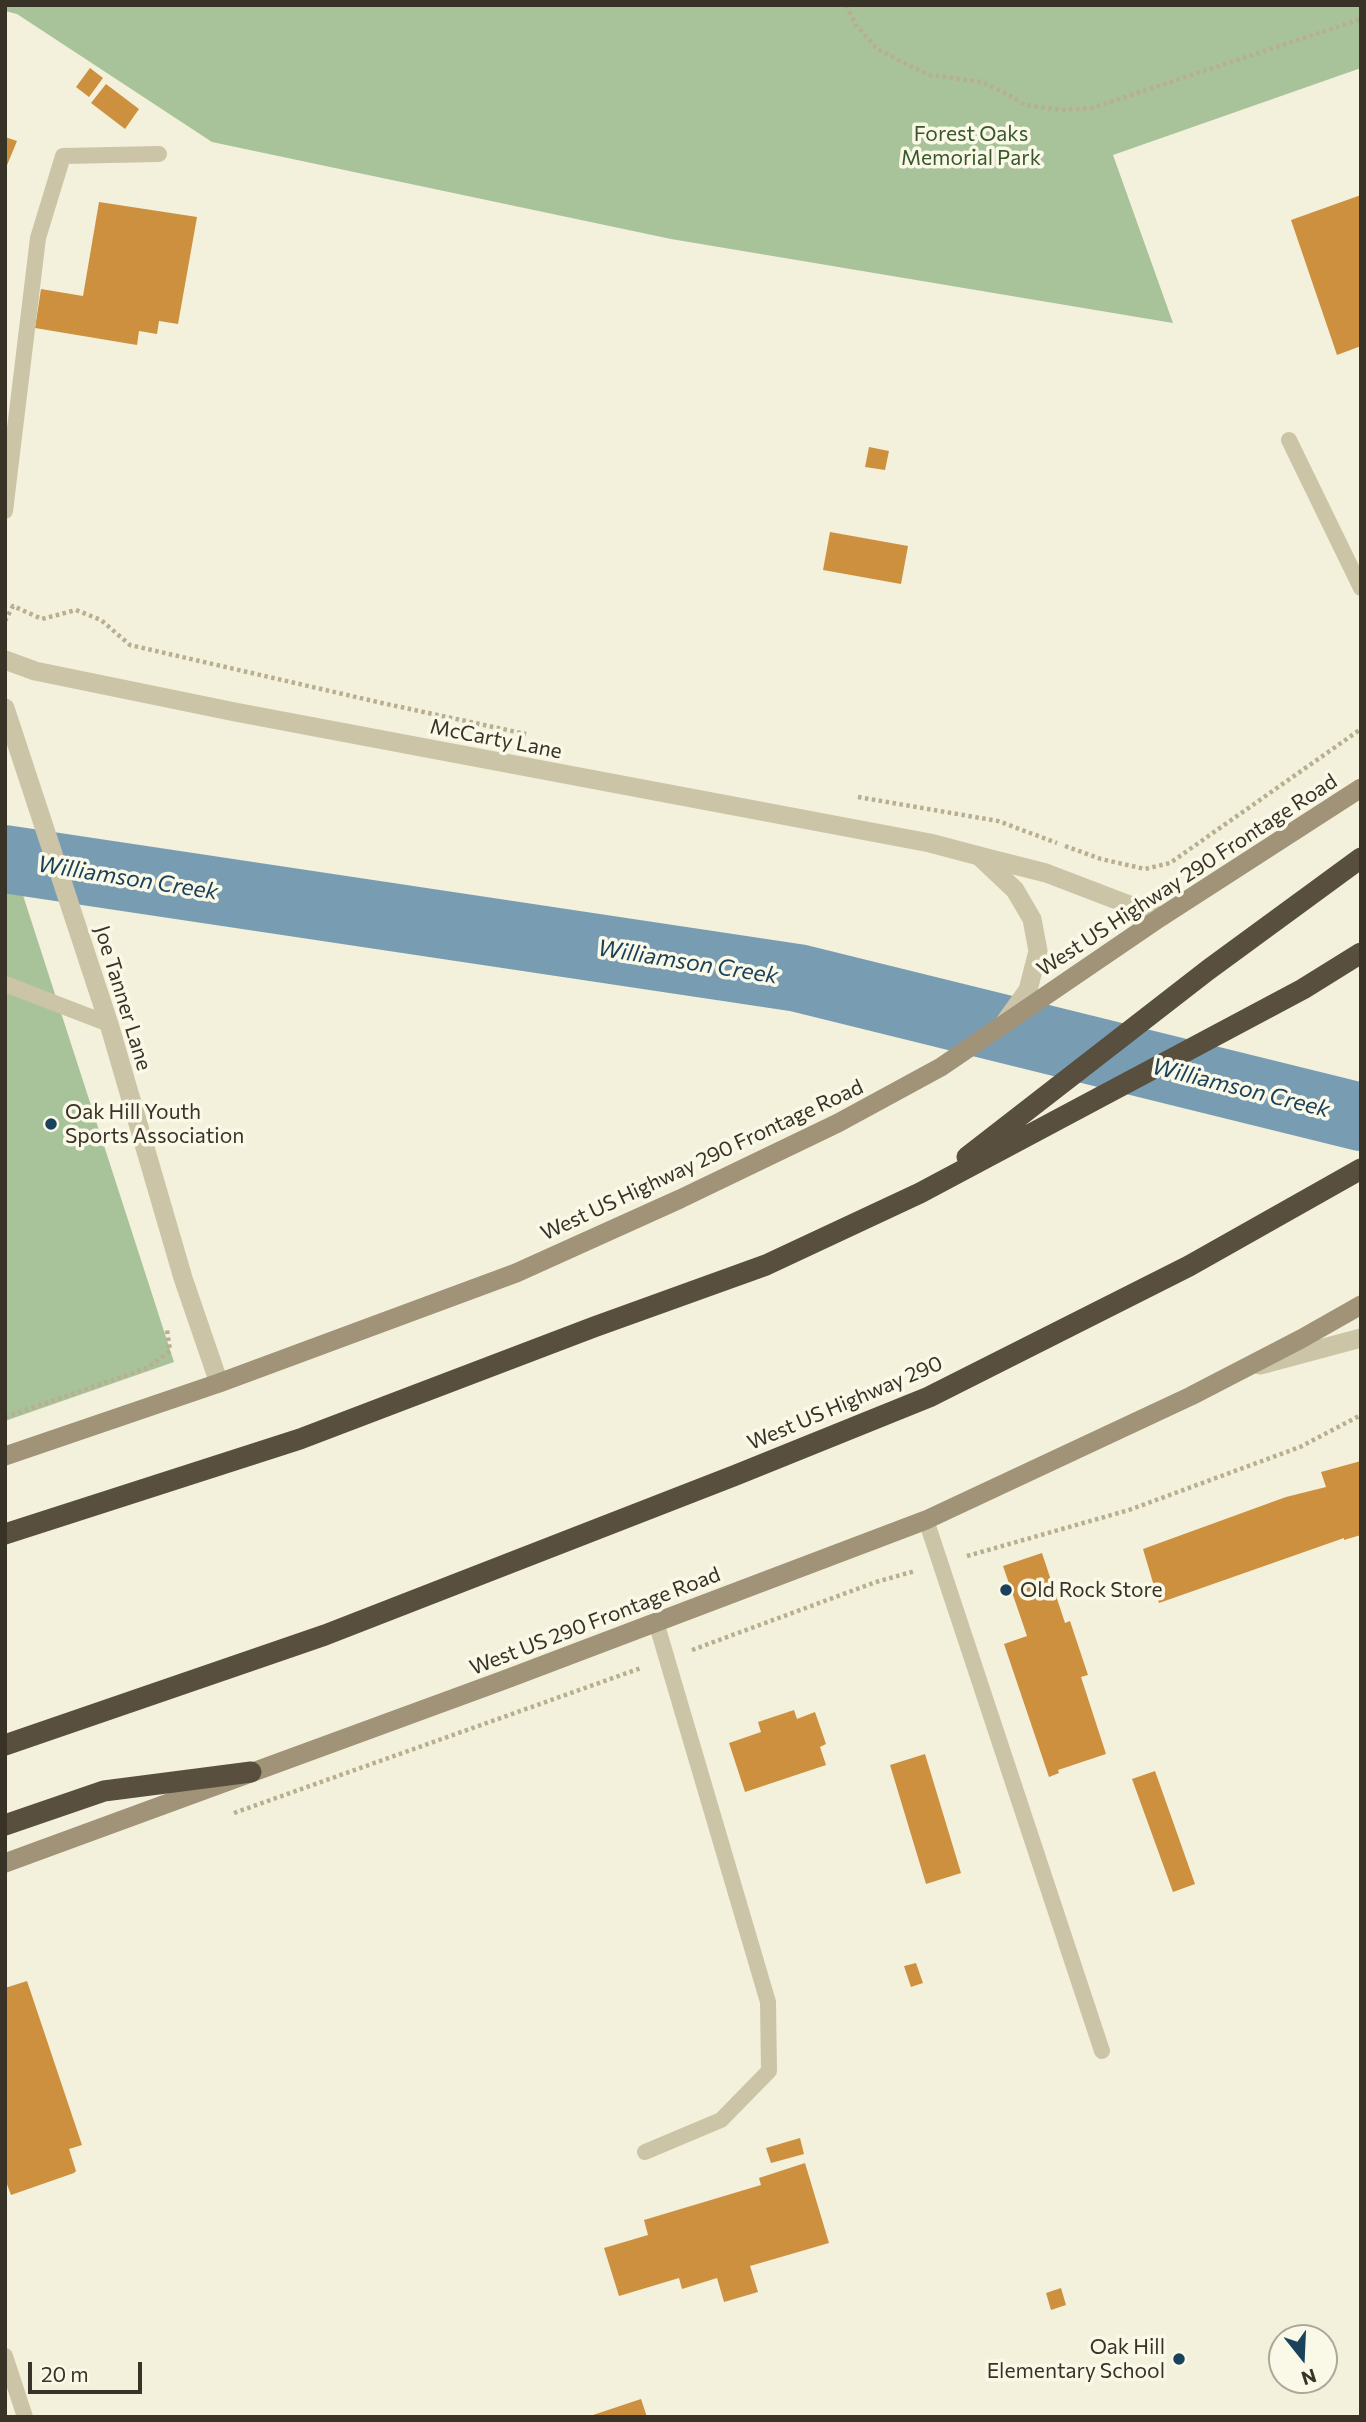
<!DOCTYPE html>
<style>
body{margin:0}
#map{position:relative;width:1366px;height:2422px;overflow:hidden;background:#f3f0db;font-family:Commissioner,sans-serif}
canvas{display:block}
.frame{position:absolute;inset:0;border:7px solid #383227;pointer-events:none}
.north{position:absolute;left:1268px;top:2324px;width:70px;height:70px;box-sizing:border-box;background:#faf8e7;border:2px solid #aca99a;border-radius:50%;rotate:162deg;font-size:19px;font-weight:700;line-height:28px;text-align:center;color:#383227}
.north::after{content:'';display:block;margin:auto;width:24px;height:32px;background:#1a425b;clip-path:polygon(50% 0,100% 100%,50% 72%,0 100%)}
.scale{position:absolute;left:28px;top:2362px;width:114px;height:32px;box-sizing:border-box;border:4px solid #383227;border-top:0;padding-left:9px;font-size:21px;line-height:24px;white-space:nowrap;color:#383227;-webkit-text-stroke:5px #faf8e7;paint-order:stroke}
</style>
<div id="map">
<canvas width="1366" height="2422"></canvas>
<div class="frame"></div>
<div class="north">N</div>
<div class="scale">20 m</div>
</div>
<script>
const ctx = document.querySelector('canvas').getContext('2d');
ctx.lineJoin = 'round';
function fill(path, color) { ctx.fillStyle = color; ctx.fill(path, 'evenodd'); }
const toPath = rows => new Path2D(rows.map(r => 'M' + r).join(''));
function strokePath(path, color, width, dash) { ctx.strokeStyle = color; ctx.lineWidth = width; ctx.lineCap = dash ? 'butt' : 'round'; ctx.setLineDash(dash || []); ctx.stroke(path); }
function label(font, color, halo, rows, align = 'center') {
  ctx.font = font + ' Commissioner,sans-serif'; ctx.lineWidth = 7; ctx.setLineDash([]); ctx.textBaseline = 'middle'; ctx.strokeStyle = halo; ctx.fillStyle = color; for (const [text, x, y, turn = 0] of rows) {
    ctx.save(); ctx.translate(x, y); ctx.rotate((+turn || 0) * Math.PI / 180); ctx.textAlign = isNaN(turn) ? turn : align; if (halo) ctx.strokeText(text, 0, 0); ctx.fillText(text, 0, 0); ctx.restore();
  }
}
fill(toPath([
 [5,5,1361,5,1361,68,1113,155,1173,323,671,239,212,142,17,14,5,11],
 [5,885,20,886,174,1362,5,1421]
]), '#a8c39a');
strokePath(toPath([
 [5,859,798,978,1361,1117]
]), '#789db2', 68);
fill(toPath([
 [90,68,103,78,89,97,76,87],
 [106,84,139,109,125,129,91,103],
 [5,137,17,141,5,170],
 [1361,195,1361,346,1337,355,1291,220],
 [99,202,197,217,178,324,159,321,157,334,139,331,137,345,35,328,41,289,83,296],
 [869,447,889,451,885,470,865,467],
 [830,532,908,546,901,584,823,570],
 [1361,1461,1361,1535,1344,1540,1344,1538,1159,1603,1143,1549,1286,1497,1326,1487,1321,1472],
 [1042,1553,1065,1623,1070,1621,1088,1675,1081,1677,1106,1754,1058,1770,1059,1773,1049,1777,1004,1644,1027,1636,1003,1566],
 [794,1710,797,1719,815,1712,826,1744,820,1747,826,1765,745,1792,729,1743,761,1732,758,1722],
 [925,1754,961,1873,926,1884,890,1765],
 [1155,1771,1195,1884,1173,1892,1132,1779],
 [916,1963,923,1983,911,1987,904,1966],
 [27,1981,82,2145,69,2149,76,2171,74,2173,11,2195,5,2179,5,1988],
 [800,2138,804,2154,771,2163,766,2148],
 [805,2163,829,2243,750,2266,758,2292,724,2302,717,2278,682,2289,679,2278,619,2296,604,2248,648,2235,644,2220,761,2185,759,2178],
 [1061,2288,1066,2305,1051,2310,1046,2293],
 [641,2399,647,2417,590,2417,590,2416]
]), '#cd903f');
strokePath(toPath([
 [846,5,856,25,877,49,908,65,930,75,982,82,1009,95,1025,105,1062,110,1092,108,1361,19],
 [5,621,13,606,42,619,76,610,101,620,130,645,382,703,526,734],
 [858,797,998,821,1057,843],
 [1065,846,1101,859,1145,869,1170,863,1361,729],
 [5,1417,147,1368,170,1351,167,1330],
 [967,1556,1129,1510,1300,1447,1361,1415],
 [692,1650,876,1582,915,1571],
 [234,1813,641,1668]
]), '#b8ae90', 4.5, [3.5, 3.5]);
strokePath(toPath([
 [1289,440,1361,588],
 [5,511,38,238,63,156,159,154],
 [5,984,109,1024],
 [926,1520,1102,2051],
 [645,2152,721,2120,769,2071,768,2002,656,1622],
 [5,2356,25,2417]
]), '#ccc4a6', 16);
strokePath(toPath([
 [5,708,109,1024,183,1278,219,1383],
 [979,856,1046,873,1161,917],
 [1260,1365,1361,1338]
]), '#ccc4a6', 19);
strokePath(toPath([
 [5,660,35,671,235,712,930,843,979,856,1015,890,1032,919,1038,951,1028,990,1005,1022]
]), '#ccc4a6', 19);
strokePath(toPath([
 [5,1456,219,1383,516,1273,680,1199,838,1123,941,1067,1161,917,1361,788],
 [5,1863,504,1680,926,1520,1191,1396,1301,1339,1361,1305]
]), '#a09377', 19);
strokePath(toPath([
 [967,1157,1208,970,1361,858],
 [5,1534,300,1439,594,1327,766,1265,920,1193,1303,989,1361,953],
 [5,1745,325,1635,736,1475,929,1397,1189,1266,1361,1169],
 [5,1825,104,1791,251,1772]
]), '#594f3e', 21);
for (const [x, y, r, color] of [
 [51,1124,7,"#1a425b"],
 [1006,1590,7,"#1a425b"],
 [1179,2359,7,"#1a425b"]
]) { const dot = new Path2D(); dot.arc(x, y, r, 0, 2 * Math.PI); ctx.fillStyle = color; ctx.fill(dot); strokePath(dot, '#faf8e7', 2.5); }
label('21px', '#38572a', '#faf8e7', [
 ["Forest Oaks",971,134],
 ["Memorial Park",971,158]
]);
label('21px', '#383227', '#faf8e7', [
 ["McCarty Lane",496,739,11],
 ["West US Highway 290 Frontage Road",1187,875,-33],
 ["Joe Tanner Lane",123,998,73],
 ["West US Highway 290 Frontage Road",702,1160,-25],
 ["West US Highway 290",845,1403,-23],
 ["West US 290 Frontage Road",595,1621,-21]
]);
label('21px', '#383227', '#faf8e7', [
 ["Oak Hill Youth",65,1112],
 ["Sports Association",65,1136],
 ["Old Rock Store",1020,1590],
 ["Oak Hill",1165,2347,"right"],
 ["Elementary School",1165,2371,"right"]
], 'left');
label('italic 23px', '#1a425b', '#faf8e7', [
 ["Williamson Creek",128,878,9],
 ["Williamson Creek",688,962,9],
 ["Williamson Creek",1241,1088,14]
]);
</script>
